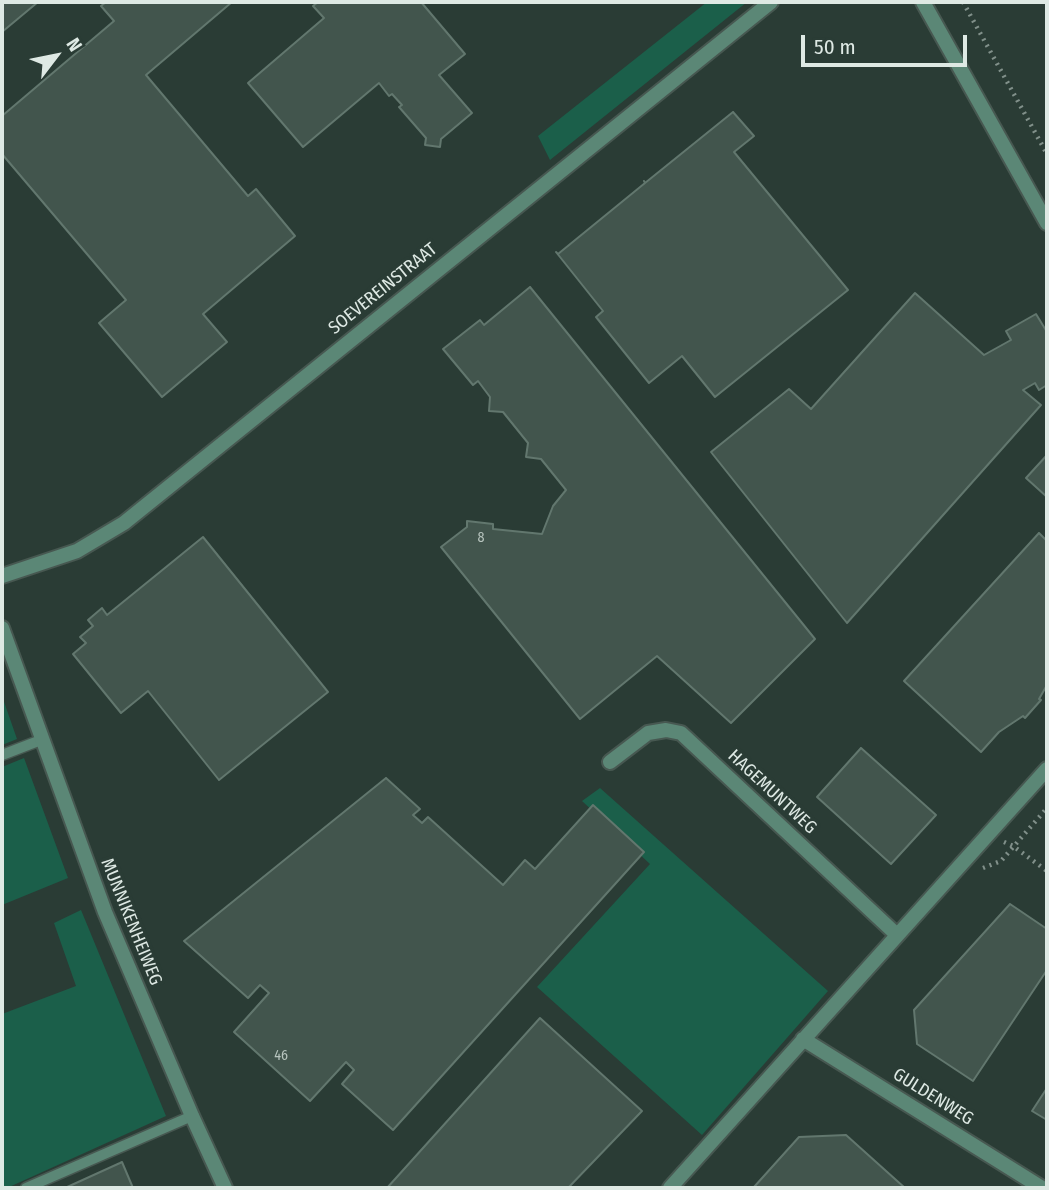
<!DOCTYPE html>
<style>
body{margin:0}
#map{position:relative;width:1049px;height:1190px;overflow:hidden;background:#2a3c35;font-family:"Fira Sans Condensed",sans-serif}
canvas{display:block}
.frame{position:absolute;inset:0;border:4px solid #dee9e4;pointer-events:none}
.north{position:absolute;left:21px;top:21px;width:70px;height:70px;-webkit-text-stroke:5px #2a3c35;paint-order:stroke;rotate:58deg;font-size:19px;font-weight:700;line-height:28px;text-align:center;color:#dee9e4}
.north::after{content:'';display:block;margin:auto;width:24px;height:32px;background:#dee9e4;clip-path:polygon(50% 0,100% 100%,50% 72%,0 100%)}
.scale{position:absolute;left:801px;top:35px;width:166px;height:32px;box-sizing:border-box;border:4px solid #dee9e4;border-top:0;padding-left:9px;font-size:21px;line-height:24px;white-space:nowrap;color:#dee9e4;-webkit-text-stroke:5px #2a3c35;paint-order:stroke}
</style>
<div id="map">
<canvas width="1049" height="1190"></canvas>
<div class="frame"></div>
<div class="north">N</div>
<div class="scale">50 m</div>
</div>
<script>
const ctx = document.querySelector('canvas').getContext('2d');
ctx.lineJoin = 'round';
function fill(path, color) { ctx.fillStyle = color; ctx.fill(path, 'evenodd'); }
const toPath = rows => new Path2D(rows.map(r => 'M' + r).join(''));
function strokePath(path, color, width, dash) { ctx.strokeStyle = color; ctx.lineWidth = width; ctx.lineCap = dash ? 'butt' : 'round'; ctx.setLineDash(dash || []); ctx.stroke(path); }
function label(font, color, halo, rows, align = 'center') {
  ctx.font = font + ' "Fira Sans Condensed",sans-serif'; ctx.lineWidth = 7; ctx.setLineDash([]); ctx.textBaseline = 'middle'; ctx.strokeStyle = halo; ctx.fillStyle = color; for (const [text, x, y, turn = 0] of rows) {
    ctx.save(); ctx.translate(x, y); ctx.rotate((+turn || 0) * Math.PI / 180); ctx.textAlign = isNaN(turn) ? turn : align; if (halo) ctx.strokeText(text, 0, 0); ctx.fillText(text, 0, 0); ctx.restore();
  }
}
fill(toPath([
 [707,2,747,2,550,160,538,136],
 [2,696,17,739,2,745],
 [24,758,68,878,2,905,2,767],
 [600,788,828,991,702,1135,537,987,650,864,582,801],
 [81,910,166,1116,7,1188,2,1188,2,1014,76,986,54,923]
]), '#1b5f4a');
const building = toPath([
 [2,2,38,2,2,32,2,2],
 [106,2,232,2,146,75,248,196,256,189,295,236,203,314,227,342,162,397,99,323,126,300,2,154,2,116,114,21,101,6,106,2],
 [318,2,421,2,465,54,439,75,472,113,441,139,440,147,425,145,426,138,399,107,402,105,392,94,389,96,379,83,303,147,248,83,324,18,313,6,318,2],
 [733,112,754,136,734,152,848,290,715,397,682,356,649,383,596,317,603,311,556,252,558,254,645,183,644,181,645,183,733,112],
 [530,287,815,639,731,723,657,656,580,719,441,547,467,527,467,521,493,524,493,529,542,534,553,506,566,490,541,459,526,457,528,443,503,412,489,411,490,397,478,381,473,385,443,349,480,320,484,325,530,287],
 [915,293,984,355,1011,340,1006,331,1036,314,1047,332,1047,385,1039,390,1035,383,1023,390,1041,405,847,623,711,452,789,389,811,409,915,293],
 [1047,455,1047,497,1026,478,1047,455],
 [1039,533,1047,541,1047,685,1039,699,1041,700,1025,718,1023,716,999,732,981,752,904,681,1039,533],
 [203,537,328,692,219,780,148,691,121,713,73,654,86,643,80,637,93,626,88,620,102,608,107,615,203,537],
 [861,748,936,815,891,864,817,797,861,748],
 [386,778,420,809,413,815,422,823,428,817,503,885,525,860,535,869,593,805,644,852,393,1130,342,1084,354,1070,346,1062,310,1101,234,1032,269,993,260,985,248,998,184,941,386,778],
 [1010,904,1047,929,1047,970,973,1081,917,1044,914,1010,1010,904],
 [540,1018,642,1111,568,1188,387,1188,540,1018],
 [1047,1088,1047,1125,1047,1120,1032,1111,1047,1088],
 [846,1135,905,1188,754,1187,799,1137,846,1135],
 [122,1162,133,1188,65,1188,120,1163,122,1162]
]);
fill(building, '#42554d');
strokePath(building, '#62776e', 2);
const service = toPath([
 [2,755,41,740],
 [26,1188,192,1116]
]);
const minor = toPath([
 [923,2,1047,223],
 [2,576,77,551,124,523,771,2],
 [2,628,105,912,192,1116,225,1188],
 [610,762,648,733,666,730,681,733,897,935],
 [803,1039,1042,1188],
 [670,1188,1047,769]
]);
strokePath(service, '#475851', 13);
strokePath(minor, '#475851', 18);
strokePath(toPath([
 [963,2,1047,154],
 [1004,842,1013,846,1047,871],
 [983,868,1001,861,1047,808]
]), '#81908a', 4.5, [2, 5]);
strokePath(service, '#5b8776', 10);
strokePath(minor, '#5b8776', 14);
label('14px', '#b7c4be', null, [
 ["8",481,538],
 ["46",281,1056]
]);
label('18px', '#dee9e4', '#2a3c35', [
 ["SOEVEREINSTRAAT",383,289,-39],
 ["HAGEMUNTWEG",772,792,43],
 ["MUNNIKENHEIWEG",131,922,68],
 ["GULDENWEG",933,1097,32]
]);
</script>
